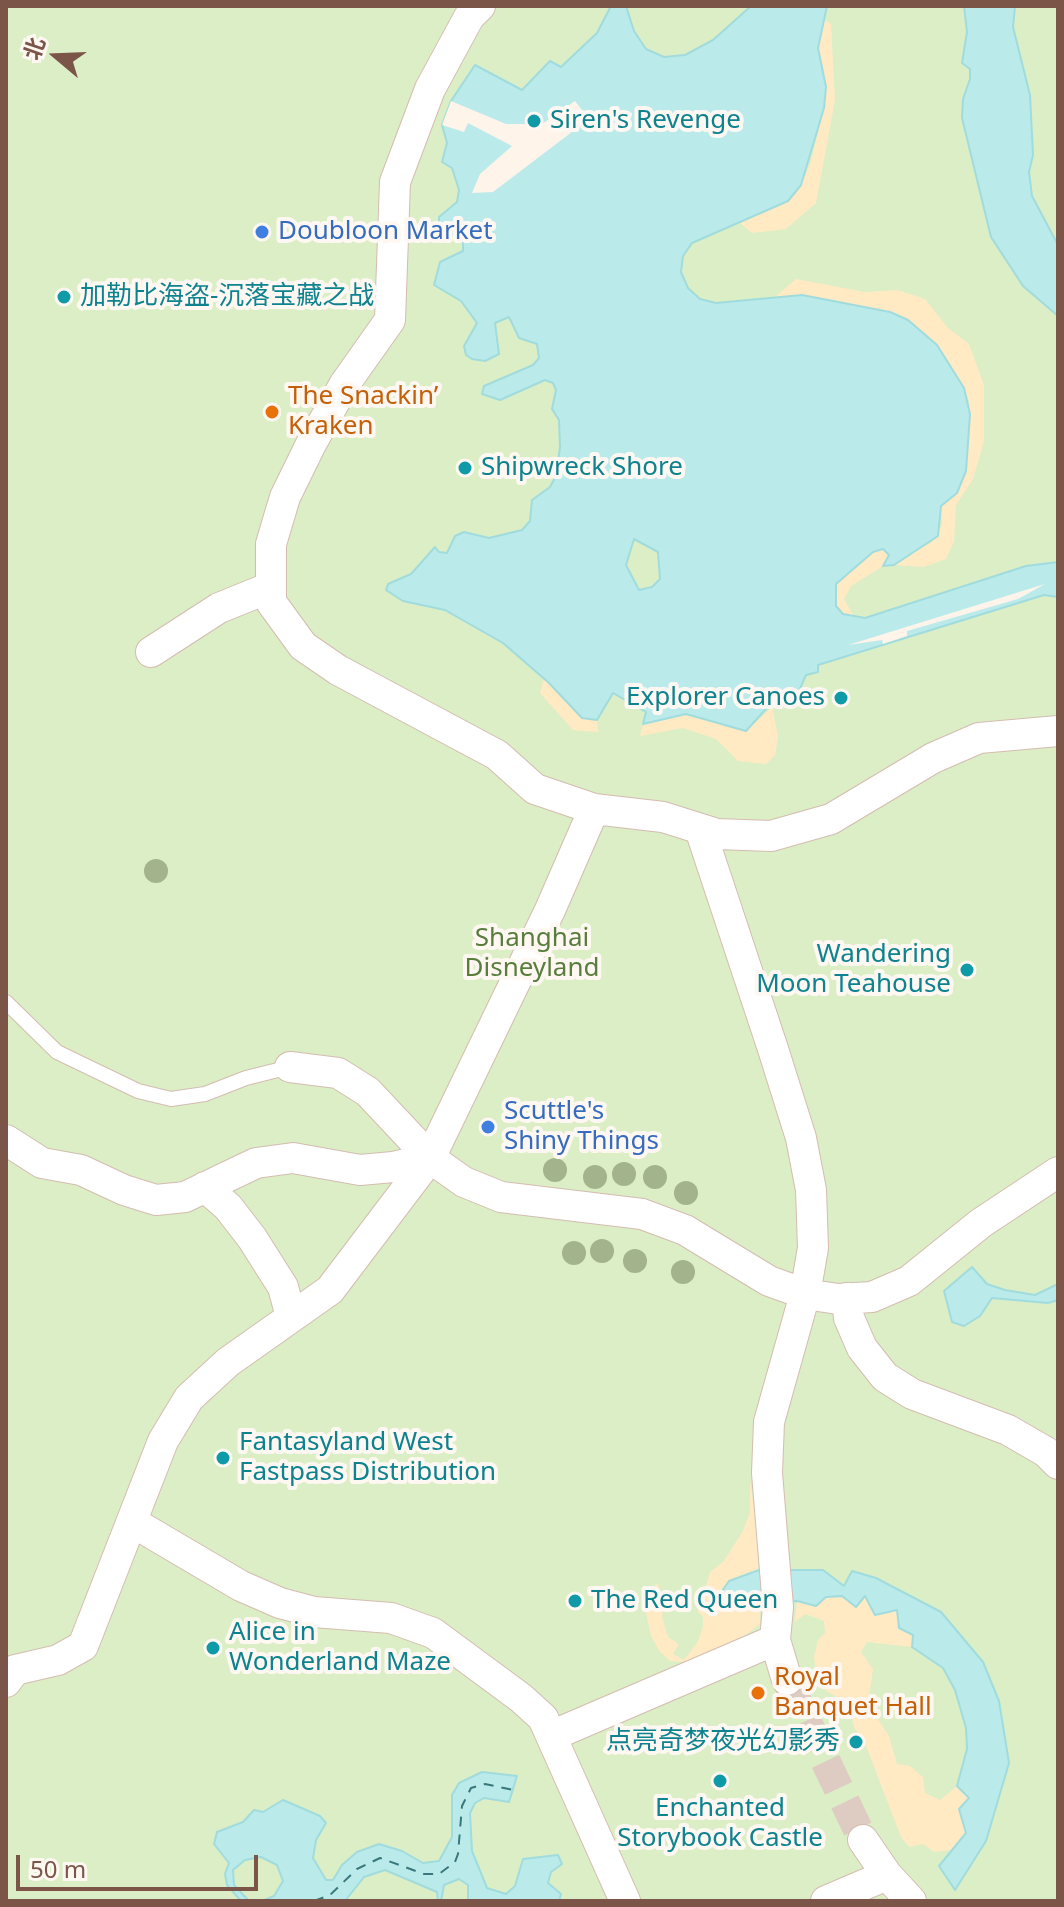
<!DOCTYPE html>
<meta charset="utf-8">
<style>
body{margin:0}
#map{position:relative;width:1064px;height:1907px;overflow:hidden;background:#fef4ea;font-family:"Noto Sans","Noto Sans SC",sans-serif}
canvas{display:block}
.frame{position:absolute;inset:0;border:8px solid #7c5549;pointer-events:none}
.north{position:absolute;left:16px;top:16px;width:80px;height:80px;-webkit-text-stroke:6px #fff8f2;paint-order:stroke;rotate:289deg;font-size:22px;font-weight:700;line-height:32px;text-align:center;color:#7c5549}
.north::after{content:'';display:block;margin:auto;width:28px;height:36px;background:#7c5549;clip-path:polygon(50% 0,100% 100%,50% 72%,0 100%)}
.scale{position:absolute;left:16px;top:1855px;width:242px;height:36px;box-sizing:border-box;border:4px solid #7c5549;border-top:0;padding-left:10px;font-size:24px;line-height:28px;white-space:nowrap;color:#7c5549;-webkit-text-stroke:6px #fff8f2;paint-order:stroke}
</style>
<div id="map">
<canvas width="1064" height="1907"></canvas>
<div class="frame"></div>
<div class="north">北</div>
<div class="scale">50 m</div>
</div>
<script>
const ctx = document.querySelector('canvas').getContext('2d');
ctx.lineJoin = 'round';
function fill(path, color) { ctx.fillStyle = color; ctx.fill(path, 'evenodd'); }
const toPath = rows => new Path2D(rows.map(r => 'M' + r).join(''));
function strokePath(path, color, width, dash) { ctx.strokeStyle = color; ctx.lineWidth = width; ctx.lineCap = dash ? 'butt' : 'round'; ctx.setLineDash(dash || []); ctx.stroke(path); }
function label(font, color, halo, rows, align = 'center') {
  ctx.font = font + ' "Noto Sans","Noto Sans SC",sans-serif'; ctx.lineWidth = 8; ctx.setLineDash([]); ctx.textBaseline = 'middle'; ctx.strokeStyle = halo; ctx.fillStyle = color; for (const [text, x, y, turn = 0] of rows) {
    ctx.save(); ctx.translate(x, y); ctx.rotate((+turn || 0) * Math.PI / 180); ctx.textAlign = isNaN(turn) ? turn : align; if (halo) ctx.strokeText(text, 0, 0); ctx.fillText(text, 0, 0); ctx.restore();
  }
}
fill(toPath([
 [6,6,1058,6,1058,1901,6,1901]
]), '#dbeec6');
fill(toPath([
 [824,20,831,24,835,100,816,203,786,229,752,233,740,223,788,201,801,185,811,161,824,108,818,48],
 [796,279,865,292,897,290,925,299,948,328,969,344,984,385,984,441,973,479,956,505,954,541,946,559,924,567,894,565,903,556,931,543,942,525,941,506,966,471,969,400,839,301,802,295,775,297],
 [883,549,889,554,883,566,851,586,844,599,855,618,843,614,836,606,836,584,872,552],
 [544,678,582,718,597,720,598,732,573,730,540,693],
 [772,707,778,737,775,755,766,764,738,761,716,739,683,728,640,736,643,724,677,714,696,716,738,730,757,721],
 [750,1481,757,1526,760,1624,747,1634,688,1662,670,1661,660,1652,651,1636,642,1595,658,1583,659,1591,666,1594,662,1617,668,1637,679,1644,673,1654,684,1660,697,1643,703,1627,703,1617,698,1612,710,1572,723,1562,743,1531,750,1512],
 [865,1595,898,1610,913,1635,912,1647,867,1642,861,1652,873,1669,868,1704,889,1736,897,1764,910,1766,923,1777,925,1793,940,1800,957,1786,969,1798,959,1809,966,1833,951,1850,934,1852,923,1844,909,1847,901,1837,866,1746,854,1727,848,1703,826,1691,816,1674,814,1657,818,1640,825,1633,824,1621,805,1614,795,1622,797,1601,816,1606,826,1597]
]), '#ffeac3');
const water = toPath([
 [611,6,626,6,634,31,646,49,664,57,685,55,713,40,751,6,827,6,818,48,826,87,824,108,801,185,788,201,692,243,683,256,681,272,688,288,700,299,716,303,802,295,890,312,908,320,937,345,964,388,970,414,966,471,957,493,941,506,938,536,894,565,883,566,889,555,883,549,873,552,836,584,836,606,843,614,865,618,1026,566,1058,562,1058,597,1044,595,818,665,818,672,806,675,798,693,766,709,746,731,686,714,643,724,646,712,613,693,597,720,582,718,549,683,503,643,445,610,403,601,386,590,388,584,411,574,435,547,439,552,447,553,455,536,464,532,489,538,522,530,530,521,532,500,550,487,556,476,560,447,559,420,552,409,556,390,553,383,545,380,500,400,482,394,484,386,533,365,539,358,537,344,519,338,509,317,495,323,499,354,485,361,472,359,466,355,464,346,477,323,461,301,434,285,440,262,463,251,463,242,439,225,439,217,457,202,459,190,452,168,442,162,447,143,442,125,451,101,475,65,522,90,550,61,561,67,597,33,611,6],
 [634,539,658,552,660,579,652,587,639,590,626,565,634,539],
 [964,6,1015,6,1013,27,1030,95,1033,155,1029,172,1032,196,1058,245,1058,316,1023,286,991,237,962,118,963,99,970,79,970,69,962,63,967,32,964,6],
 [972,1267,987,1284,1005,1290,1035,1295,1058,1284,1058,1300,1048,1303,992,1298,980,1316,964,1326,952,1322,944,1291,972,1267],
 [759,1570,823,1570,844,1586,852,1571,876,1578,941,1612,983,1662,999,1701,1009,1763,986,1841,955,1890,939,1866,966,1833,959,1809,969,1798,957,1786,967,1749,966,1728,955,1690,943,1668,912,1647,913,1635,899,1628,897,1610,875,1615,865,1596,856,1607,842,1596,826,1597,816,1606,797,1601,726,1606,722,1591,729,1581,759,1570],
 [482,1772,517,1776,509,1802,484,1798,475,1803,470,1813,472,1851,487,1888,506,1894,515,1886,523,1859,558,1855,562,1864,551,1872,548,1883,561,1894,559,1901,468,1901,468,1885,459,1879,444,1885,441,1901,438,1901,437,1892,385,1870,364,1877,345,1901,262,1901,274,1896,283,1881,277,1865,261,1857,245,1860,233,1870,234,1885,249,1901,241,1901,227,1885,225,1874,229,1863,214,1844,217,1832,243,1822,254,1810,263,1812,283,1800,320,1816,326,1823,316,1840,313,1858,326,1880,333,1880,342,1865,357,1852,379,1844,402,1851,423,1863,439,1861,452,1837,452,1795,459,1783,482,1772]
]);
fill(water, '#bbeaeb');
strokePath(water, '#a0dcdd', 2);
fill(toPath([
 [451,101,506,124,542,124,575,101,589,119,493,192,472,193,480,174,512,146,468,123,464,132,442,125],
 [1045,584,1018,599,907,631,907,636,883,644,882,640,848,645]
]), '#fef4ea');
strokePath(toPath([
 [314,1901,330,1895,357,1869,380,1858,424,1874,439,1874,455,1862,458,1854,462,1806,471,1788,485,1784,513,1790]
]), '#38787b', 2, [10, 8]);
strokePath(toPath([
 [787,1680,863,1840]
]), '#deccc2', 30, [30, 15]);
const lane = toPath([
 [6,1002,57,1052,138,1091,171,1099,205,1094,246,1078,290,1067]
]);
const street = toPath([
 [480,6,469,17,430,89,395,182,390,320,344,385,311,444,285,497,271,544,271,602,303,646,338,670,497,755,535,789,594,809,663,817,717,834,771,836,831,819,933,758,979,738,1058,731],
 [151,652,219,608,271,587],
 [290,1067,338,1073,368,1092,430,1158,464,1182,501,1197,642,1214,685,1230,769,1281,805,1294,838,1299,872,1297,909,1281,981,1223,1058,1172],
 [6,1140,42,1163,81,1170,124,1190,156,1200,185,1197,256,1163,293,1158,360,1170,393,1167,430,1158],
 [205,1187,228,1207,252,1238,283,1287,291,1317],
 [847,1298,849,1318,862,1348,885,1377,912,1394,1008,1430,1046,1452,1058,1464],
 [134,1523,241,1586,280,1603,314,1612,391,1618,433,1633,521,1698,543,1718,625,1901],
 [775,1640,787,1680],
 [6,1682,15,1670,58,1660,83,1646,163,1441,189,1398,228,1362,330,1290,430,1158,550,910,594,809],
 [551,1736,775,1640,778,1607,767,1473,769,1422,805,1294,813,1248,811,1190,801,1138,773,1049,700,829],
 [863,1840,887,1875],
 [826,1901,887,1875,911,1901]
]);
strokePath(lane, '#d5bcb0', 16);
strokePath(street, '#d5bcb0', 32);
strokePath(lane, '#fff', 14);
strokePath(street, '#fff', 30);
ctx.fillStyle = '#a3b38b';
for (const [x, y] of [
 [156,871],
 [555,1170],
 [624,1174],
 [595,1177],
 [655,1177],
 [686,1193],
 [602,1251],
 [574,1253],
 [635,1261],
 [683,1272]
]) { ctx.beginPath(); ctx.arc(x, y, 12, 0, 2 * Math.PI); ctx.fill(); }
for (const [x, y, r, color] of [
 [534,121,8,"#0f9aa8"],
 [262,232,8,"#3f7fe0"],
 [64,297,8,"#0f9aa8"],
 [272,412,8,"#e8710a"],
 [465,468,8,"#0f9aa8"],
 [841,698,8,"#0f9aa8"],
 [967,970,8,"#0f9aa8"],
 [488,1127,8,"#3f7fe0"],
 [223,1458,8,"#0f9aa8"],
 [575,1601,8,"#0f9aa8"],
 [213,1648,8,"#0f9aa8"],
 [758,1693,8,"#e8710a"],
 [856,1742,8,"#0f9aa8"],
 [720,1781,8,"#0f9aa8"]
]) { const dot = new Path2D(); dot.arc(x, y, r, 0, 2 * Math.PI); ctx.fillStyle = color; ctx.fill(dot); strokePath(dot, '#fff8f2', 3); }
label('26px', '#0d838f', '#fff8f2', [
 ["Siren's Revenge",550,121],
 ["加勒比海盗-沉落宝藏之战",80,297],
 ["Shipwreck Shore",481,468],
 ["Explorer Canoes",825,698,"right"],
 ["Wandering",951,955,"right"],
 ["Moon Teahouse",951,985,"right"],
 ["Fantasyland West",239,1443],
 ["Fastpass Distribution",239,1473],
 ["The Red Queen",591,1601],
 ["Alice in",229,1633],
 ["Wonderland Maze",229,1663],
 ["点亮奇梦夜光幻影秀",840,1742,"right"],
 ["Enchanted",720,1809,"center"],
 ["Storybook Castle",720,1839,"center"]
], 'left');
label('26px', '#366cbe', '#fff8f2', [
 ["Doubloon Market",278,232],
 ["Scuttle's",504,1112],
 ["Shiny Things",504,1142]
], 'left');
label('26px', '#c56008', '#fff8f2', [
 ["The Snackin’",288,397],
 ["Kraken",288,427],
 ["Royal",774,1678],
 ["Banquet Hall",774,1708]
], 'left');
label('26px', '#587d3d', '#fff8f2', [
 ["Shanghai",532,939],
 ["Disneyland",532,969]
]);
</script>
